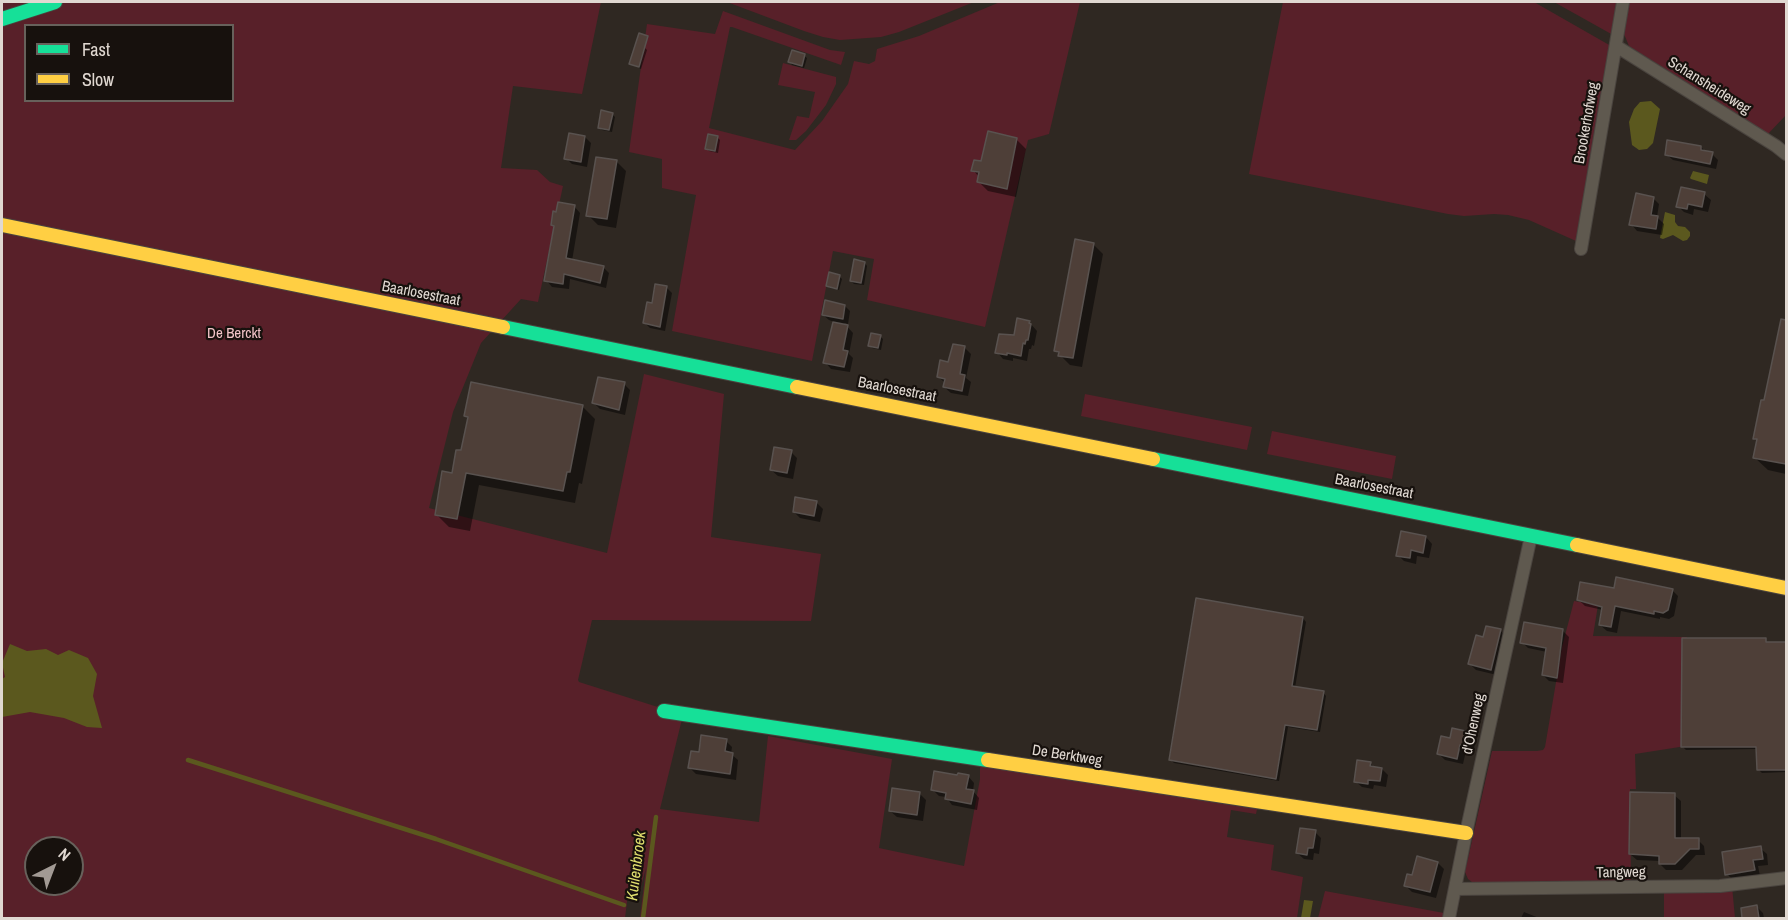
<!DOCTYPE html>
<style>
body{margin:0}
#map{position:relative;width:1788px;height:920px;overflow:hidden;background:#2f2822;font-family:"Archivo Narrow",sans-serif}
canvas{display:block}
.frame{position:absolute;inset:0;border:3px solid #e0d8d1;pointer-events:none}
.legend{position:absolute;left:24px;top:24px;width:210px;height:78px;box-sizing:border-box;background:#17110d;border:2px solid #67615b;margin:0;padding:8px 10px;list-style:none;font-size:18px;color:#e0d8d1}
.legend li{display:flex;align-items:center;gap:12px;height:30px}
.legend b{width:30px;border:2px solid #67615b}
.north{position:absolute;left:24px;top:836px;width:60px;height:60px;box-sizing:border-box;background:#17110d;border:2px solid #67615b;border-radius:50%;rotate:42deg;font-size:16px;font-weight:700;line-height:24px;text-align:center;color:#e0d8d1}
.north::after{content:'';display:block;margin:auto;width:21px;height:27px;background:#a29a94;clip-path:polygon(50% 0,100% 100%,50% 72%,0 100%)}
</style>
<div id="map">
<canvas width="1788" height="920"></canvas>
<div class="frame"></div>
<ul class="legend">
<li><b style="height:8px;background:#16e098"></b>Fast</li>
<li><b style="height:8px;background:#ffcf43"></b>Slow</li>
</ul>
<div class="north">N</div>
</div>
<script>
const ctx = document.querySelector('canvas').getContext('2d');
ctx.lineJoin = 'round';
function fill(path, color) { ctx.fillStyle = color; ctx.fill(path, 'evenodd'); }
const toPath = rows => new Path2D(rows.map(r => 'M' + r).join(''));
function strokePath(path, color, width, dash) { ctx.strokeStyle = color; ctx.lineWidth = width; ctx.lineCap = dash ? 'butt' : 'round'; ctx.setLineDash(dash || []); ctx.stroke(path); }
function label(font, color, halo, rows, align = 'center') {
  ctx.font = font + ' "Archivo Narrow",sans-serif'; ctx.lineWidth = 4.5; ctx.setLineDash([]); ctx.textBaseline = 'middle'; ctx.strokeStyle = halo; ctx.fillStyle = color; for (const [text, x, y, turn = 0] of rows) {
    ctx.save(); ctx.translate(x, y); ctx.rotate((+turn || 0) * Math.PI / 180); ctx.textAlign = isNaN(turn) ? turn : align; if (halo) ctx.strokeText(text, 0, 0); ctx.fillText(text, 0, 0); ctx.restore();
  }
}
fill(toPath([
 [2,2,601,2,582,94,513,86,501,168,537,170,550,182,563,186,538,302,521,299,481,343,453,412,429,508,607,553,644,374,724,394,711,537,821,554,811,621,592,620,578,680,579,682,683,715,660,809,759,822,768,736,892,759,879,848,964,866,980,779,980,766,1257,809,1256,814,1231,810,1227,837,1274,845,1271,870,1303,877,1297,918,640,918,646,868,638,897,628,894,625,918,2,918],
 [26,26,232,26,232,100,26,100],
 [36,848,72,848,72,884,36,884],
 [727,2,974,2,899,32,881,37,840,40,823,37,804,31],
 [1000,2,1080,2,1049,134,1028,140,985,327,867,300,874,259,833,251,812,361,672,331,696,195,662,188,662,159,629,152,647,24,715,34,723,11,830,50,845,52,841,65,732,27,730,27,709,128,795,150,822,121,848,84,854,61,869,64,875,61,877,49,919,36],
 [1283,2,1534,2,1611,46,1580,240,1576,241,1529,220,1508,215,1494,214,1464,216,1448,214,1249,174],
 [1554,2,1618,2,1613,35],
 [1629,2,1786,2,1786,115,1768,134,1629,46,1624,34],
 [783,63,836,77,836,84,826,105,806,131,796,140,789,140,797,116,809,118,815,92,778,85],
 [1085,394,1252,427,1247,450,1081,416],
 [1272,431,1396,456,1392,479,1267,454],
 [1574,601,1598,605,1593,636,1687,637,1686,746,1635,754,1636,789,1630,789,1631,883,1472,882,1468,879,1465,872,1492,751,1537,751,1543,750,1545,747,1562,647],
 [1732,886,1735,918,1664,918,1664,893,1692,892],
 [1325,891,1444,913,1443,918,1318,918]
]), '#582029');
fill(toPath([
 [1651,101,1660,109,1653,143,1647,149,1639,150,1632,145,1629,122,1634,109,1640,102],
 [1693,171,1709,175,1707,184,1691,179,1690,178],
 [1665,212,1675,215,1675,222,1678,226,1685,227,1690,232,1690,236,1687,240,1683,241,1673,235,1663,239,1660,238],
 [10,644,27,651,46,649,58,655,69,650,88,658,97,674,93,696,102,728,87,727,64,718,30,712,2,717,2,679,5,677,2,663],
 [1304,900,1313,901,1310,918,1301,918]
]), '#5b581e');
fill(toPath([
 [636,48,645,48,647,50,641,69,630,63],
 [804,56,807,58,804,68,792,65,790,62],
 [612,114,615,117,612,132,602,130,599,127],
 [585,137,591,143,587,167,572,164,566,158],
 [718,138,720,140,718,153,709,151,707,149],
 [1016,139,1026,149,1016,197,988,191,978,181,979,177,973,170],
 [1701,147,1706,152,1712,154,1718,160,1716,169,1673,160,1666,154],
 [616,161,626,171,616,228,598,225,588,215],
 [1704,194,1711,200,1708,212,1694,209,1693,215,1684,212,1678,206],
 [1653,198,1659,204,1657,217,1664,224,1662,235,1637,231,1631,224],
 [574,206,580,213,572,261,603,267,609,273,606,288,570,279,569,289,552,287,546,280,555,228,552,225],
 [1093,244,1103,254,1082,367,1070,365,1056,351],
 [865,263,867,266,864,285,854,284,851,281],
 [839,276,842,279,839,290,830,288,827,285],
 [656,286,667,288,672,293,665,331,650,328,645,323,653,305],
 [845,306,850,311,848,324,844,323,853,333,849,354,853,358,850,372,831,369,825,362,834,322,829,320,823,315],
 [1029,322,1037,331,1034,346,1032,345,1031,349,1029,349,1027,361,1013,358,1013,361,1003,359,997,352],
 [1780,335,1786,336,1786,474,1768,470,1754,457,1758,441,1755,438,1765,402],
 [880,336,883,339,881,350,872,348,870,345],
 [954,345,965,348,971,354,966,378,971,382,968,396,951,393,944,387,945,383,938,376,950,364],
 [624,384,630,390,625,415,600,409,594,403],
 [582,406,595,419,582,484,579,483,575,503,479,485,470,531,449,527,436,514,462,452,469,419,466,415],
 [791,452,797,458,793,479,778,476,771,470],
 [816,502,823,509,820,522,800,518,794,512],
 [1426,537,1432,544,1429,558,1417,556,1416,564,1404,561,1398,555],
 [1615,590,1672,590,1678,596,1674,616,1669,619,1660,617,1660,619,1621,611,1617,633,1607,631,1600,625,1603,610,1585,606,1579,600],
 [1303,618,1306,622,1295,688,1323,692,1326,696,1320,732,1288,727,1279,781,1174,763,1171,760],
 [1500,630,1506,637,1497,675,1476,670,1470,664,1484,639],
 [1563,631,1569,637,1563,683,1549,681,1543,675,1547,652,1528,648,1522,642],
 [1765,640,1768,643,1786,643,1786,772,1762,773,1759,770,1758,749,1686,750,1683,747],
 [1469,734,1476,740,1473,752,1466,751,1463,764,1445,760,1439,754,1451,740],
 [726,741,732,747,731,754,738,760,736,780,696,774,690,768,700,754],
 [1370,763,1375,768,1382,769,1388,775,1386,787,1374,785,1373,789,1362,787,1355,781],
 [968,776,974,783,973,791,979,798,977,810,952,805,946,797,939,796,933,790],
 [920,794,926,800,923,821,897,817,890,811],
 [1674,795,1681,801,1681,840,1698,840,1704,846,1705,855,1696,855,1682,870,1666,870,1660,864,1660,861,1637,860,1630,854],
 [1315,832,1321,838,1319,854,1314,853,1313,860,1304,859,1297,853],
 [1760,848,1767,854,1768,865,1758,866,1760,876,1733,880,1727,874],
 [1438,863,1444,869,1436,898,1412,892,1405,885],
 [1756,906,1763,913,1764,918,1744,918,1742,909],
 [1524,912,1539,918,1521,918]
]), '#0007');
strokePath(toPath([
 [188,760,436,839,624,905],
 [643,918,656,817]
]), '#5b581e', 4.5);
const building = toPath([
 [639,33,648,36,639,67,629,64,639,33],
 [792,50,805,54,802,66,788,62,792,50],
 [601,110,613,113,609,130,598,128,601,110],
 [988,131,1017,138,1007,189,977,182,979,172,971,171,974,160,981,161,988,131],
 [569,133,585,136,581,162,564,159,569,133],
 [708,134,718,136,715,151,705,149,708,134],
 [1667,140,1701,146,1701,150,1713,152,1710,164,1665,155,1667,140],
 [596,157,617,160,607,219,586,216,596,157],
 [1681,187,1705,192,1702,207,1688,204,1687,209,1676,207,1681,187],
 [1636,193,1654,197,1651,215,1658,216,1656,229,1629,225,1636,193],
 [558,202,575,205,566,258,604,266,600,283,564,274,563,284,544,281,554,226,551,225,553,211,556,212,558,202],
 [1075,239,1094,243,1073,358,1058,356,1059,352,1054,351,1075,239],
 [854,259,865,262,861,283,850,281,854,259],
 [829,272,840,275,837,289,826,286,829,272],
 [655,284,667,286,660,327,643,323,647,302,652,303,655,284],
 [825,300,845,305,843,319,822,315,825,300],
 [1017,318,1030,321,1029,323,1031,324,1028,340,1026,340,1025,344,1023,343,1021,356,1007,353,1007,355,995,353,999,334,1014,335,1017,318],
 [1781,319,1786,320,1786,464,1753,458,1757,439,1753,439,1761,400,1764,400,1781,319],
 [833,322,848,325,843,350,848,351,844,367,823,363,833,322],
 [871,333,881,335,878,348,868,346,871,333],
 [953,344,965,346,960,374,965,375,962,391,943,387,945,379,937,377,940,360,948,362,953,344],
 [598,377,625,382,619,410,592,403,598,377],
 [471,382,583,405,570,472,567,472,563,491,466,473,457,519,435,515,442,471,452,473,456,450,461,450,468,417,464,416,471,382],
 [774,447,792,450,787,473,770,470,774,447],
 [795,497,817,501,814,516,793,512,795,497],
 [1401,531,1426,536,1423,553,1411,550,1410,558,1396,556,1401,531],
 [1616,577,1673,589,1668,610,1663,613,1654,611,1654,614,1615,606,1611,627,1599,625,1602,607,1577,600,1580,582,1614,588,1616,577],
 [1196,598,1303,617,1292,686,1324,691,1317,730,1285,725,1276,779,1169,760,1196,598],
 [1524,622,1563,629,1557,678,1542,675,1546,648,1520,643,1524,622],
 [1486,626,1501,629,1491,670,1468,664,1476,635,1483,637,1486,626],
 [1682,638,1766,638,1766,642,1786,642,1786,770,1757,770,1756,747,1681,747,1682,638],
 [1452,728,1470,732,1466,747,1460,745,1457,759,1437,754,1441,736,1450,738,1452,728],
 [701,735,727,739,725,751,733,753,730,774,688,768,691,751,699,752,701,735],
 [1357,760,1371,762,1370,766,1382,768,1380,781,1368,780,1368,784,1354,782,1357,760],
 [934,771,957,775,958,773,969,775,966,789,974,790,971,804,945,799,946,793,931,790,934,771],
 [892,788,920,792,917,815,889,811,892,788],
 [1630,792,1675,793,1675,838,1699,838,1699,849,1690,849,1675,864,1659,864,1659,856,1629,854,1630,792],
 [1300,828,1316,830,1313,848,1308,848,1307,855,1296,853,1300,828],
 [1761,846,1763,859,1753,860,1755,870,1725,875,1722,852,1761,846],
 [1417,856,1438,862,1430,892,1404,886,1407,874,1412,875,1417,856],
 [1757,905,1759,918,1742,918,1741,908,1757,905]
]);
fill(building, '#4e3f38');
strokePath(building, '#59524f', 1.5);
const street = toPath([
 [1616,46,1776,146,1786,154],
 [1581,249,1623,2],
 [1455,889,1720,886,1786,878],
 [1449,918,1466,833,1531,536]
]);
const fast = toPath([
 [2,19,55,2],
 [503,327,797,387],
 [1153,459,1577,545],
 [664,711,988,760]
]);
const slow = toPath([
 [2,225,503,327],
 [797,387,1153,459],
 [1577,545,1786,588],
 [988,760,1466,833]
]);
strokePath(street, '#4a443f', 14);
strokePath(fast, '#4a443f', 16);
strokePath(slow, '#4a443f', 16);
strokePath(street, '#5f594f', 12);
strokePath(fast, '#16e098', 14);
strokePath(slow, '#ffcf43', 14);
label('15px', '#e0d8d1', '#17110d', [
 ["Schansheideweg",1709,86,32],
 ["Brookerhofweg",1587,123,-80],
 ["Baarlosestraat",421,294,11],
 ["Baarlosestraat",897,390,11],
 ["Baarlosestraat",1374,487,11],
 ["d'Ohenweg",1474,724,-78],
 ["De Berktweg",1067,756,9],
 ["Tangweg",1621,873,-1]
]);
label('15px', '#f2c3c7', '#17110d', [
 ["De Berckt",234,334]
]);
label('italic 16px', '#e0de6e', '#17110d', [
 ["Kuilenbroek",637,866,-83]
]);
</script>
